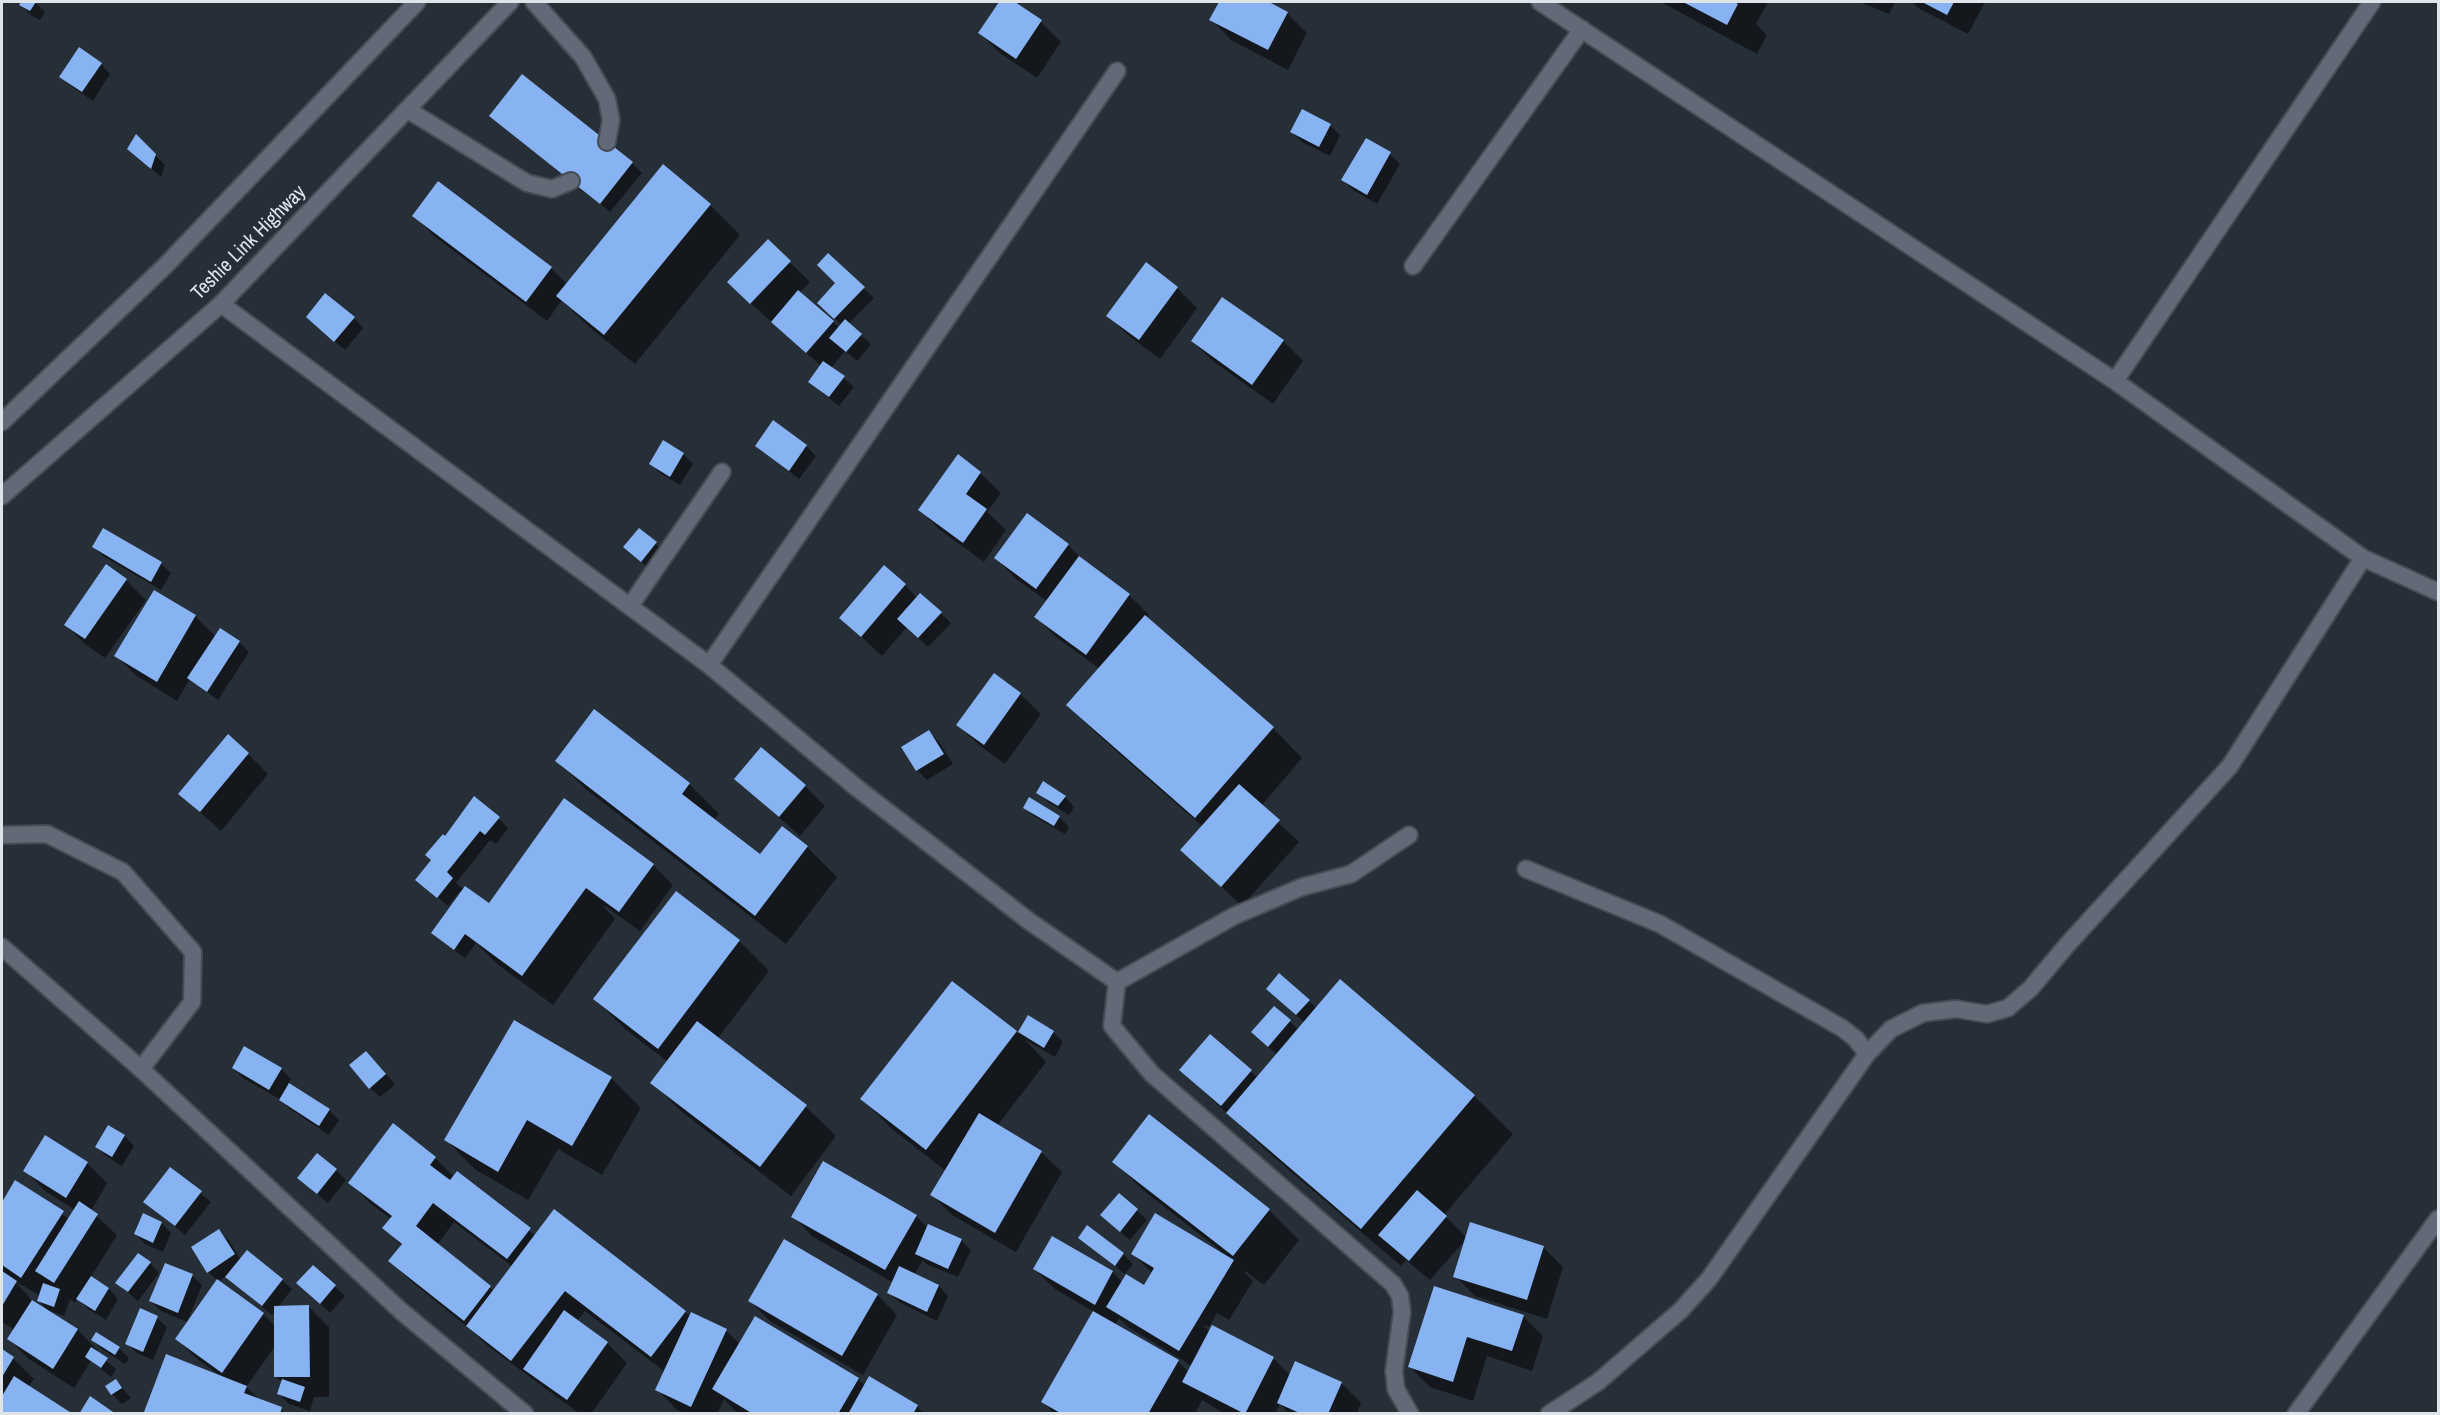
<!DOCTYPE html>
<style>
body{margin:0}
#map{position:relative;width:2440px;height:1415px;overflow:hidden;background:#262e38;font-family:"Archivo Narrow",sans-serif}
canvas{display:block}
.frame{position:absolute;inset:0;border:3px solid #dfe4eb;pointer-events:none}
</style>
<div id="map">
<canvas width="2440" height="1415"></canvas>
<div class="frame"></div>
</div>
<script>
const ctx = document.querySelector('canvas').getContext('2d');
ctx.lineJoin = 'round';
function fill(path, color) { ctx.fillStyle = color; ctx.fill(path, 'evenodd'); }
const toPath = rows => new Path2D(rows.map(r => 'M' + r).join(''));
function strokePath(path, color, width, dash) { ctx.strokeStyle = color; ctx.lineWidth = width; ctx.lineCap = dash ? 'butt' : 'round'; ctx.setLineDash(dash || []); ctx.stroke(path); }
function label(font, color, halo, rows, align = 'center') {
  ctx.font = font + ' "Archivo Narrow",sans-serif'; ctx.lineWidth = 6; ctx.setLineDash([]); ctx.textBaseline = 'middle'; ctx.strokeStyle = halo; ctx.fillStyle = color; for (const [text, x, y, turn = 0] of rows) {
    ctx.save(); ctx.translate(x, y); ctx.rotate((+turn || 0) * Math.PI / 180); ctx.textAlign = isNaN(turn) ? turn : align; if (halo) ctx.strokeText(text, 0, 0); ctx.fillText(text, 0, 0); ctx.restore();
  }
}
fill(toPath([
 [23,2,35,2,45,12,40,20,31,15,21,5],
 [1001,2,1012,2,1041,22,1061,42,1037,78,1000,53,980,33],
 [1221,2,1266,2,1287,13,1307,33,1288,70,1231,40,1211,19],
 [1661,2,1768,2,1756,24,1767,35,1757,54],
 [1860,2,1895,2,1889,14],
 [1912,2,1985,2,1968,34,1918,8],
 [101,64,110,74,93,101,71,86,61,77],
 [491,116,632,163,642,173,610,212],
 [1330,125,1340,135,1330,156,1302,142,1292,132],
 [1390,154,1400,164,1377,204,1353,190,1343,180],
 [155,155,165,165,161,177,139,158],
 [663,166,710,205,740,235,635,364,588,326,562,300,547,321,434,236,414,215,551,268,567,284],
 [768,241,810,282,799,293,840,328,842,326,819,303,837,283,828,255,874,298,848,324,871,344,857,361,845,351,831,368,854,387,839,406,810,382,821,366,749,302],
 [1177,288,1197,308,1160,359,1129,336,1108,316],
 [354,318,363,328,345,350,317,327],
 [1192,341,1283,341,1303,361,1273,404,1213,361],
 [757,446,806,446,816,456,799,479],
 [683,454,693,464,680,485,660,473,651,463],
 [980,473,1001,493,987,512,1006,530,984,562,940,530,920,510],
 [1027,516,1068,545,1088,565,1129,595,1149,615,1147,619,1273,728,1302,758,1261,806,1299,842,1242,906,1182,850,1203,827,1098,735,1068,705,1100,669,1056,637,1036,617,1047,601,1016,579,996,558],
 [639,530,666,553,652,571,625,547],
 [94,547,161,564,171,573,161,590,103,556],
 [126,580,146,600,105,658,86,645,66,625],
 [905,585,917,598,921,595,951,623,928,647,907,627,882,656,841,618],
 [155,592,195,616,216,637,239,642,249,652,218,700,190,679,177,701,137,676,116,656],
 [994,675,1020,694,1041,714,1005,764,979,745,958,725],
 [929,732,939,742,953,764,927,780,917,770],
 [248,754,268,774,221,831,180,794],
 [557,761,689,784,719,814,714,820,760,856,782,828,807,847,837,877,786,944,587,790],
 [736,779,805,786,825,806,800,836],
 [1038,792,1065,797,1074,807,1069,815,1048,802],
 [1025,807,1059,817,1069,827,1065,834,1035,817],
 [498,818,508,828,496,844,490,840,456,883,464,890,489,905,653,865,673,885,640,931,605,906,604,907,615,919,553,1005,497,964,476,943,465,958,443,942,433,933,462,893,460,891,448,906,417,880,433,860,446,838],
 [677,893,739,941,769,971,718,1038,806,1107,836,1136,791,1196,682,1112,652,1082,668,1062,625,1029,595,999],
 [1278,999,1309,1001,1317,1009,1474,1096,1513,1134,1444,1215,1467,1238,1430,1280,1406,1260,1401,1266,1267,1151,1181,1070,1210,1036,1258,1078,1278,1055,1262,1042,1274,1008,1299,1030,1305,1023],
 [1028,1017,1053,1032,1063,1042,1055,1057,1024,1039,1046,1062,997,1126,1041,1152,1062,1172,1016,1252,952,1215,932,1195,946,1171,892,1129,862,1099,1016,1032,1018,1034],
 [376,1063,395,1084,380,1097,370,1088],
 [233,1068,281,1069,291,1079,288,1084,329,1110,339,1120,329,1135,290,1109,281,1100,243,1078],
 [611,1078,641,1108,602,1175,558,1149,528,1200,476,1170,446,1140],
 [393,1125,435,1158,454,1177,536,1236,685,1312,690,1317,691,1314,726,1331,740,1344,858,1379,865,1386,917,1406,924,1414,738,1414,724,1399,717,1414,685,1414,677,1410,657,1389,665,1372,585,1311,577,1321,607,1343,627,1363,591,1414,580,1414,488,1346,470,1329,411,1281,390,1261,402,1246,384,1228,391,1219,370,1203,350,1183],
 [454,1222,513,1267,494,1291,437,1245],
 [109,1127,125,1136,134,1146,122,1166,106,1156,97,1147],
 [1114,1162,1269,1210,1299,1240,1264,1285,1245,1271,1244,1272,1253,1281,1229,1320,1217,1313,1209,1327,1203,1325,1210,1332,1273,1358,1290,1375,1341,1383,1361,1403,1357,1414,1289,1414,1280,1404,1275,1414,1225,1414,1202,1400,1195,1414,1055,1414,1043,1402,1094,1312,1055,1289,1034,1269,1052,1238,1113,1272,1122,1282,1144,1287,1152,1273,1133,1254,1221,1251,1144,1191],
 [1119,1318,1128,1327,1192,1366,1189,1373,1178,1361,1115,1325],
 [87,1163,107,1183,91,1211,117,1235,90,1278,109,1289,118,1299,106,1320,88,1309,78,1298,75,1303,70,1299,64,1316,48,1310,38,1300,40,1296,15,1281,35,1304,78,1330,98,1351,96,1353,116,1369,111,1377,91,1361,74,1388,29,1359,9,1339,15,1330,2,1322,2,1205,16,1182,69,1219,75,1210,45,1191,25,1170],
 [171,1169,211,1202,185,1235,145,1201],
 [336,1170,346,1180,328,1203,299,1178],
 [1119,1195,1147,1220,1130,1240,1112,1225],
 [144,1215,162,1223,171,1233,163,1252,145,1244,136,1234],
 [793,1216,916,1216,928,1228,961,1240,971,1250,958,1277,926,1264,923,1260,914,1275,939,1286,948,1296,937,1321,899,1302,889,1293,894,1283,813,1237],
 [219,1231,229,1241,241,1260,282,1280,292,1289,278,1307,309,1307,329,1327,329,1397,314,1397,310,1411,289,1404,279,1394,283,1383,276,1377,276,1345,246,1387,260,1400,281,1409,286,1414,147,1414,146,1412,221,1376,197,1359,177,1339,218,1281,208,1272],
 [226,1276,272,1315,276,1310,276,1327,263,1314,218,1282],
 [1080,1238,1123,1254,1133,1264,1125,1274],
 [1543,1247,1563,1267,1547,1319,1475,1296,1455,1276],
 [150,1263,159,1273,138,1301,117,1283],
 [313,1267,345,1296,330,1313,308,1293],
 [192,1275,202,1285,187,1322,161,1311,151,1301],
 [1435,1287,1523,1316,1543,1336,1532,1371,1487,1356,1473,1401,1430,1387,1410,1367],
 [877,1295,897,1315,863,1375,770,1321,750,1301],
 [157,1318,167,1327,153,1360,137,1353,127,1343],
 [93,1340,119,1348,129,1358,125,1364,103,1350],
 [2,1351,13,1358,34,1379,28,1387,70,1414,2,1414,2,1399,5,1394,2,1392],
 [116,1381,131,1398,122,1404,112,1394]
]), '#0007');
fill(toPath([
 [21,2,36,2,30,11,19,5],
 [999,2,1015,2,1042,20,1016,59,978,33],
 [1219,2,1269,2,1288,12,1268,50,1209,20],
 [1683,2,1734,2,1738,4,1727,25],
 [1922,2,1954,2,1947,15],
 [79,47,102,63,82,92,59,77],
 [522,74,633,162,600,204,489,116],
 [1302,109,1331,124,1319,147,1290,132],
 [136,134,156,154,151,169,127,149],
 [1366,138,1391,152,1367,195,1341,180],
 [663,164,711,204,604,335,556,296],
 [438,181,552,267,526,302,412,216],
 [768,239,791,261,750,304,727,282],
 [828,253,865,287,834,319,817,303,835,283,817,265],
 [1146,262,1178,287,1139,340,1106,316],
 [798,290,834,321,806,353,771,322],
 [325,293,355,317,334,342,306,317],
 [1222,297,1284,340,1252,385,1191,341],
 [845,319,862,334,846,352,829,338],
 [823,361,845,376,829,397,808,382],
 [773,420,807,445,789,471,755,446],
 [663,440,684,453,670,477,649,464],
 [958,454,981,472,966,494,987,509,963,543,918,510],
 [1027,513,1069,544,1036,589,994,558],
 [103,528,162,562,151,582,92,547],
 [639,528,657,542,641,562,623,547],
 [1079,556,1130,594,1086,655,1034,617],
 [106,564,127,579,85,639,64,625],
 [884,565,906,584,861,637,839,618],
 [154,590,196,615,157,682,114,656],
 [920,593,942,612,918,638,897,619],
 [1145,615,1274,727,1195,818,1066,705],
 [220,628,240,641,207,692,187,678],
 [994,673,1021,693,984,745,956,725],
 [594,709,690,783,682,794,760,854,782,826,808,846,755,916,555,761],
 [929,730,944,754,916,771,901,747],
 [228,734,249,753,200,812,178,794],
 [761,747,806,785,779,817,734,779],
 [1043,781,1066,796,1058,806,1036,793],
 [1239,784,1280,820,1221,887,1180,850],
 [474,796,500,817,485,835,480,831,447,872,453,878,437,898,415,880,431,860,425,855,443,834,445,836],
 [1029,797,1060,816,1054,826,1023,808],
 [564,798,654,864,619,912,586,888,522,976,465,934,454,950,431,933,465,886,489,903],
 [676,891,740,940,658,1049,593,999],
 [1279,973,1310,1000,1296,1015,1266,989],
 [1340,979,1475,1095,1361,1229,1226,1113],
 [952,981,1017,1031,926,1150,860,1099],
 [1274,1006,1291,1020,1268,1047,1251,1032],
 [1028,1015,1054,1031,1044,1048,1018,1032],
 [514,1020,612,1077,572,1146,527,1120,498,1172,444,1140],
 [697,1021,807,1105,760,1167,650,1083],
 [1210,1034,1252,1070,1221,1106,1179,1070],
 [244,1046,282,1068,269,1090,232,1068],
 [366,1051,386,1074,369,1089,349,1065],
 [289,1083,330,1109,319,1126,279,1100],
 [979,1113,1042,1151,995,1233,930,1195],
 [1149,1114,1270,1209,1233,1256,1112,1162],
 [393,1123,436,1157,430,1165,450,1180,457,1171,531,1228,507,1259,433,1203,416,1226,491,1286,464,1321,388,1261,402,1244,382,1228,392,1216,348,1183],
 [108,1125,125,1135,112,1157,95,1147],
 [45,1135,88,1162,66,1198,23,1171],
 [317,1153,337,1169,317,1194,297,1178],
 [823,1161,917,1215,885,1270,791,1217],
 [170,1167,202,1191,175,1226,143,1202],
 [15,1180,64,1211,21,1278,2,1265,2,1202],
 [1417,1190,1447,1216,1409,1261,1378,1235],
 [1119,1193,1138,1209,1120,1232,1100,1215],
 [79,1201,98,1214,54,1283,35,1271],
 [554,1209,686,1311,651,1357,565,1291,511,1361,466,1326],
 [143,1213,162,1222,153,1243,134,1234],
 [1155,1213,1234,1260,1179,1351,1106,1307,1126,1274,1144,1285,1154,1268,1131,1254],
 [1470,1222,1544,1246,1527,1300,1453,1277],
 [928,1224,962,1239,948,1269,915,1254],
 [1087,1225,1124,1253,1115,1266,1078,1238],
 [219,1229,235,1254,207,1273,191,1247],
 [1052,1236,1113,1271,1095,1305,1033,1269],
 [784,1239,878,1294,842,1356,748,1301],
 [247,1250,283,1279,262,1306,225,1277],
 [138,1253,151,1262,128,1292,115,1283],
 [165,1263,193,1274,178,1313,149,1301],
 [313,1265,336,1285,320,1304,296,1283],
 [899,1266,939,1285,927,1312,887,1293],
 [2,1271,17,1281,2,1306],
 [91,1276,109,1288,95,1311,76,1299],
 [217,1279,264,1313,222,1373,175,1339],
 [43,1283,60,1289,54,1307,37,1301],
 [1434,1286,1524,1315,1512,1351,1467,1337,1453,1382,1408,1367],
 [32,1300,78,1329,53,1369,7,1339],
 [309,1305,310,1377,274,1377,274,1306],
 [140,1308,158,1316,143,1352,125,1344],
 [564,1310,608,1342,567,1400,523,1369],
 [1093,1311,1179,1360,1148,1414,1062,1414,1041,1402],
 [691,1312,727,1329,691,1407,655,1390],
 [755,1316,859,1378,838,1414,753,1414,712,1389],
 [1212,1325,1274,1357,1245,1414,1182,1382],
 [96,1332,120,1347,115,1355,91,1340],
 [91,1347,108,1358,101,1368,85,1357],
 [2,1349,14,1357,2,1377],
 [166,1354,247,1386,244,1393,282,1407,280,1414,144,1412],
 [1295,1361,1342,1382,1328,1414,1302,1414,1277,1403],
 [14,1376,73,1414,2,1414,2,1396],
 [869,1376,918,1405,913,1414,848,1414],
 [116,1379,122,1388,111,1395,105,1386],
 [282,1379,305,1387,300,1402,277,1394],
 [90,1396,116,1414,79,1414]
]), '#88b3f2');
const service = toPath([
 [534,2,583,57,607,99,611,120,607,142],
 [408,110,527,183,552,189,571,181],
 [630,606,722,472],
 [2,835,47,834,123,872,193,952,192,1002,141,1069]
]);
const minor = toPath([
 [1540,2,2115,381,2363,558,2438,592],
 [1413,266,1582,29],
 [221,304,709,665,857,788,1029,921,1117,982,1112,1026,1152,1074,1393,1284,1400,1296,1402,1312,1394,1371,1396,1389,1410,1414],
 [2115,381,2372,2],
 [709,665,1117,71],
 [1526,869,1660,924,1842,1028,1856,1039,1867,1054],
 [2,947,141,1069,401,1311,525,1414],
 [1117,982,1234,916,1302,887,1351,874,1409,835],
 [1549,1414,1598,1382,1680,1311,1709,1279,1867,1054,1891,1029,1923,1013,1956,1009,1987,1014,2008,1008,2031,988,2067,945,2230,766,2363,558],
 [2296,1414,2438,1219]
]);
const secondary = toPath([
 [2,422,165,266,417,2],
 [2,496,221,304,510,2]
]);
strokePath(service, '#454c54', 20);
strokePath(minor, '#454c54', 20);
strokePath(secondary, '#454c54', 20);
strokePath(service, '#626a77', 16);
strokePath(minor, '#626a77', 16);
strokePath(secondary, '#626a77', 16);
label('20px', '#dfe4eb', '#262e38', [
 ["Teshie Link Highway",249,243,-45]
]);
</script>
